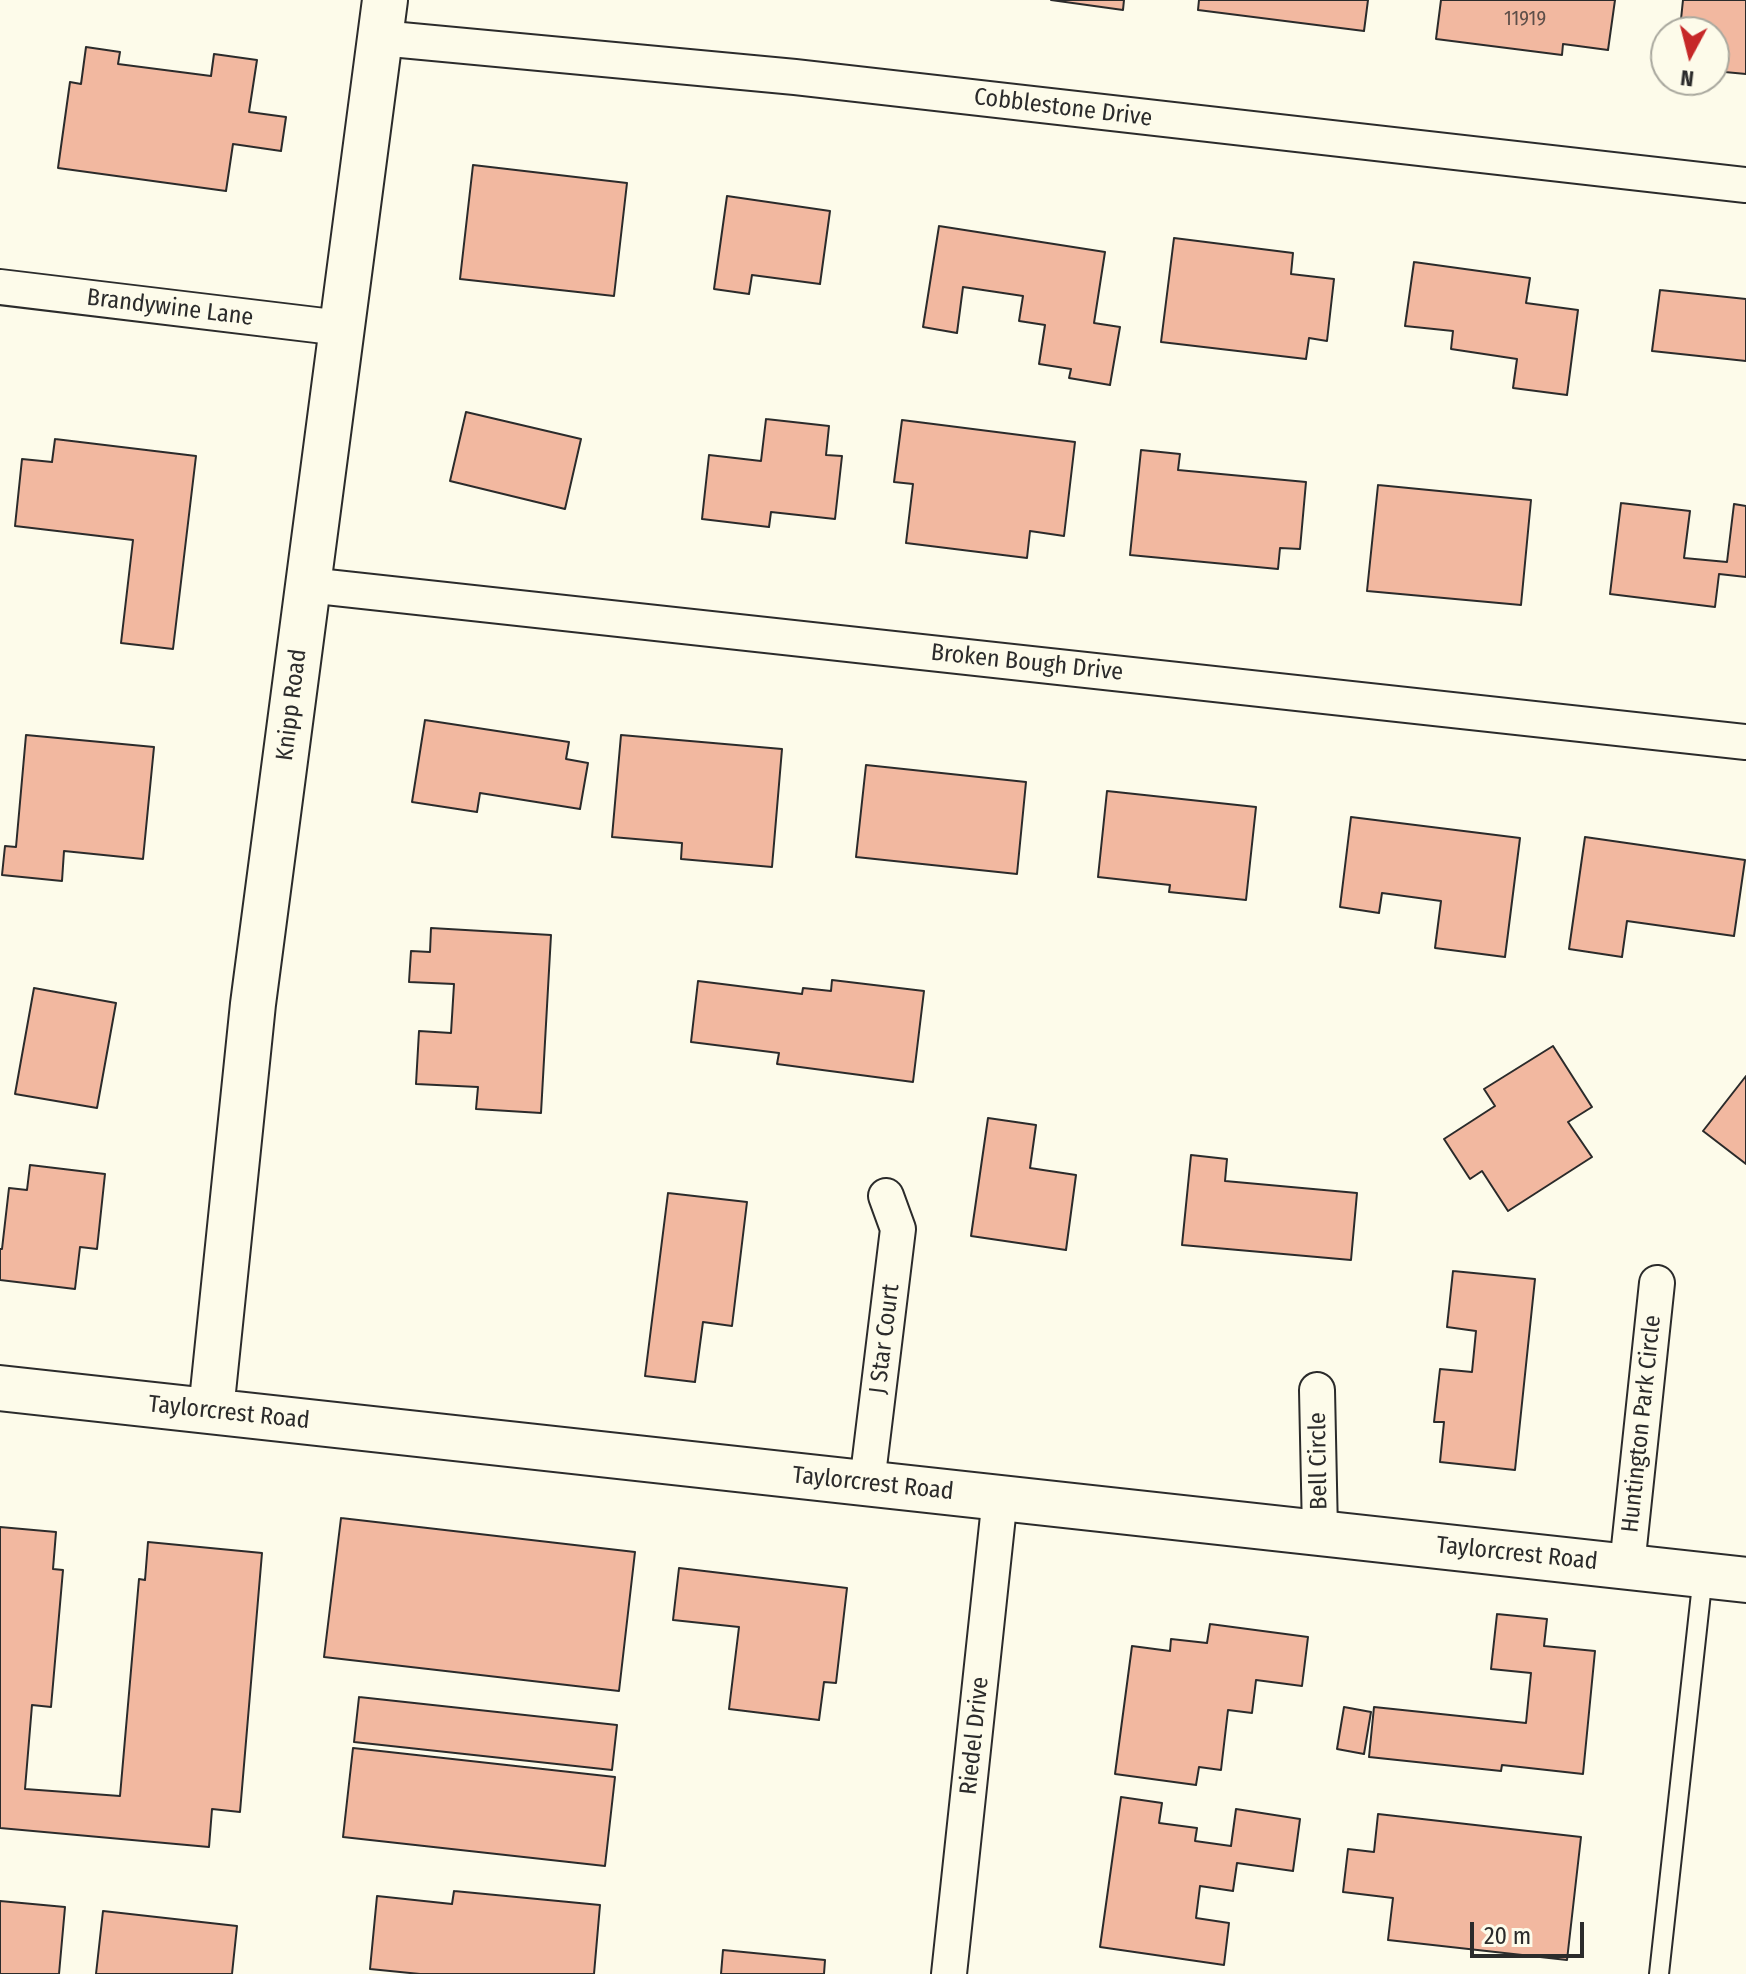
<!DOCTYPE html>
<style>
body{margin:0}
#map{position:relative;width:1746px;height:1974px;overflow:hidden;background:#fdfbea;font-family:"Fira Sans Condensed",sans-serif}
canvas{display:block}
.north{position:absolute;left:1650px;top:16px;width:80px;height:80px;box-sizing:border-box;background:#fdfbea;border:2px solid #a9a89e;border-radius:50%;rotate:187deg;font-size:22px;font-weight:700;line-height:32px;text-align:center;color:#2b2b2b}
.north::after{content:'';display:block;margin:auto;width:28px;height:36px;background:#c62828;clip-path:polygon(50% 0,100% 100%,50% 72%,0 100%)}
.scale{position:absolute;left:1470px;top:1922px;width:114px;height:36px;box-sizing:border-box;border:4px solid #2b2b2b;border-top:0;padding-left:10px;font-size:24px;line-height:28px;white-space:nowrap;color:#2b2b2b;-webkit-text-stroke:6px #fdfbea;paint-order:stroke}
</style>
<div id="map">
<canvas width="1746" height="1974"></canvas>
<div class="north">N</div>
<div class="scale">20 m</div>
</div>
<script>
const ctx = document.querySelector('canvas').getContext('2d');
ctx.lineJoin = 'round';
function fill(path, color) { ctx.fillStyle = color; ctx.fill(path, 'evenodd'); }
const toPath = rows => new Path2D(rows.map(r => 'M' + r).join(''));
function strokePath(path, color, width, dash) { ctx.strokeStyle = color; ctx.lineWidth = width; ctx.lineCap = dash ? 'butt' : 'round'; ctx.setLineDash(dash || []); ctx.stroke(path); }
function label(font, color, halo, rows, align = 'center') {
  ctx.font = font + ' "Fira Sans Condensed",sans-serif'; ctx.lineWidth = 6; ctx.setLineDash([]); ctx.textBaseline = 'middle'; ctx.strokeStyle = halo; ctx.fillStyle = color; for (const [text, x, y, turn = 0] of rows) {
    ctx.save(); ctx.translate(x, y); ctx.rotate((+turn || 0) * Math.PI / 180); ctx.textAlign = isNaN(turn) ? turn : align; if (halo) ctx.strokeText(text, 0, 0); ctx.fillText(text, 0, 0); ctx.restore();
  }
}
const building = toPath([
 [1051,0,1124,0,1123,10,1051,0],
 [1199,0,1368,0,1364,31,1198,10,1199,0],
 [1441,0,1615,0,1608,50,1563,44,1562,55,1436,39,1441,0],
 [1683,0,1746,0,1746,74,1714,71,1714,32,1680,29,1683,0],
 [86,47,120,52,118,64,211,76,214,54,257,60,249,112,286,117,281,151,233,144,226,191,58,168,70,82,81,84,86,47],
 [473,165,627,183,614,296,460,279,473,165],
 [727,196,830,211,820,284,752,275,749,294,714,289,727,196],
 [939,226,1105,252,1094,323,1120,327,1110,385,1069,378,1071,369,1039,364,1045,325,1019,321,1023,296,963,287,957,333,923,327,939,226],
 [1174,238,1293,253,1291,274,1334,279,1327,341,1309,338,1306,359,1161,342,1174,238],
 [1414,262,1530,278,1526,303,1578,310,1567,395,1513,388,1517,359,1451,349,1453,331,1405,326,1414,262],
 [1660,290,1746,299,1746,361,1652,351,1660,290],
 [466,412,581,439,565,509,450,481,466,412],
 [766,419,829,426,826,455,842,456,835,519,771,512,769,527,702,519,709,455,761,461,766,419],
 [902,420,1075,442,1064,536,1030,531,1027,558,906,543,913,484,894,482,902,420],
 [55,439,196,456,173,649,121,643,133,540,15,526,22,459,52,462,55,439],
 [1141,450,1180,454,1178,470,1306,482,1300,549,1280,548,1278,569,1130,555,1141,450],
 [1378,485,1531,500,1521,605,1367,591,1378,485],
 [1621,503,1690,511,1684,558,1727,562,1734,504,1746,506,1746,577,1719,574,1715,607,1610,594,1621,503],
 [425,720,569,742,566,759,588,763,580,809,480,793,477,812,412,802,425,720],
 [26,735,154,747,143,859,64,851,62,881,2,875,5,846,16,847,26,735],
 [621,735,782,749,772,867,681,859,682,843,612,837,621,735],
 [866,765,1026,782,1017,874,856,857,866,765],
 [1107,791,1256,807,1246,900,1169,892,1170,885,1098,877,1107,791],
 [1351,817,1520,838,1505,957,1435,948,1441,901,1382,893,1379,913,1340,907,1351,817],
 [1585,837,1745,860,1734,936,1627,921,1622,957,1569,949,1585,837],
 [431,928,551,935,541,1113,476,1109,478,1087,416,1084,419,1031,451,1033,454,984,409,982,411,951,430,952,431,928],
 [832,980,924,991,913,1082,777,1064,779,1053,691,1042,698,981,802,994,803,988,831,991,832,980],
 [34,988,116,1003,97,1108,15,1094,34,988],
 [1553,1046,1592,1107,1568,1122,1592,1157,1508,1211,1482,1171,1470,1179,1444,1139,1495,1106,1484,1089,1553,1046],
 [1746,1076,1746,1164,1703,1131,1746,1076],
 [988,1118,1036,1125,1030,1168,1076,1175,1066,1250,971,1236,988,1118],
 [1191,1155,1227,1159,1225,1181,1357,1193,1351,1260,1182,1245,1191,1155],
 [30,1165,105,1174,97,1249,80,1247,75,1289,0,1280,0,1249,2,1249,9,1188,27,1190,30,1165],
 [668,1193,747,1202,732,1326,703,1322,695,1382,645,1376,668,1193],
 [1453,1271,1535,1279,1515,1470,1440,1462,1444,1422,1434,1422,1440,1369,1472,1372,1476,1331,1447,1327,1453,1271],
 [341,1518,635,1552,619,1691,324,1657,341,1518],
 [0,1527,56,1532,53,1569,63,1570,51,1707,32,1705,25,1789,120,1796,139,1579,145,1580,148,1542,262,1553,240,1812,212,1809,209,1847,0,1828,0,1527],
 [679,1568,847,1588,836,1683,824,1682,819,1720,729,1709,739,1627,673,1620,679,1568],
 [1497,1614,1547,1619,1544,1646,1595,1651,1583,1774,1502,1765,1501,1771,1369,1757,1374,1707,1526,1723,1531,1673,1491,1669,1497,1614],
 [1210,1624,1308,1637,1302,1686,1256,1680,1252,1713,1228,1710,1221,1770,1199,1767,1196,1785,1115,1774,1132,1646,1170,1651,1171,1639,1207,1643,1210,1624],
 [359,1697,617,1725,612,1770,354,1742,359,1697],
 [1344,1707,1371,1712,1364,1754,1337,1749,1344,1707],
 [353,1748,615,1777,605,1866,343,1837,353,1748],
 [1121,1797,1162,1803,1159,1823,1197,1828,1195,1841,1231,1846,1236,1809,1300,1819,1293,1871,1237,1863,1233,1891,1200,1886,1196,1918,1229,1923,1224,1965,1100,1947,1121,1797],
 [1378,1814,1581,1837,1567,1960,1388,1940,1393,1898,1343,1892,1348,1849,1374,1852,1378,1814],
 [454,1891,600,1905,594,1974,420,1974,370,1969,377,1896,452,1904,454,1891],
 [0,1901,65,1907,59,1974,0,1974,0,1901],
 [103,1911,237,1926,232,1974,96,1974,103,1911],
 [723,1950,825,1960,824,1974,721,1974,723,1950]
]);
fill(building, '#f2b8a0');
strokePath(building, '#2b2b2b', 2);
const lane = toPath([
 [1659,1974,1703,1575]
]);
const street = toPath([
 [380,38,795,77,1746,185],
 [0,287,341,328],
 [308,585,1746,742],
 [1317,1390,1320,1532],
 [867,1483,898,1229,886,1196],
 [1627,1566,1657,1283],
 [949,1974,1000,1497]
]);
const secondary = toPath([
 [0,1388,1746,1580],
 [211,1411,253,1004,385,0]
]);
strokePath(lane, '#2b2b2b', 22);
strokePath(street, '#2b2b2b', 38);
strokePath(secondary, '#2b2b2b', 48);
strokePath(lane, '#fdfbea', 18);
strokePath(street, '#fdfbea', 34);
strokePath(secondary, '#fdfbea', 44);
label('20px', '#5d4e48', null, [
 ["11919",1525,19]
]);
label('24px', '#2b2b2b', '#fdfbea', [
 ["Cobblestone Drive",1063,108,7],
 ["Brandywine Lane",170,308,7],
 ["Broken Bough Drive",1027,663,6],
 ["Knipp Road",292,705,-83],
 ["J Star Court",885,1339,-83],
 ["Taylorcrest Road",229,1413,6],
 ["Huntington Park Circle",1642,1424,-84],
 ["Bell Circle",1319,1461,-91],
 ["Taylorcrest Road",873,1484,6],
 ["Taylorcrest Road",1517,1554,6],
 ["Riedel Drive",975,1736,-84]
]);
</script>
